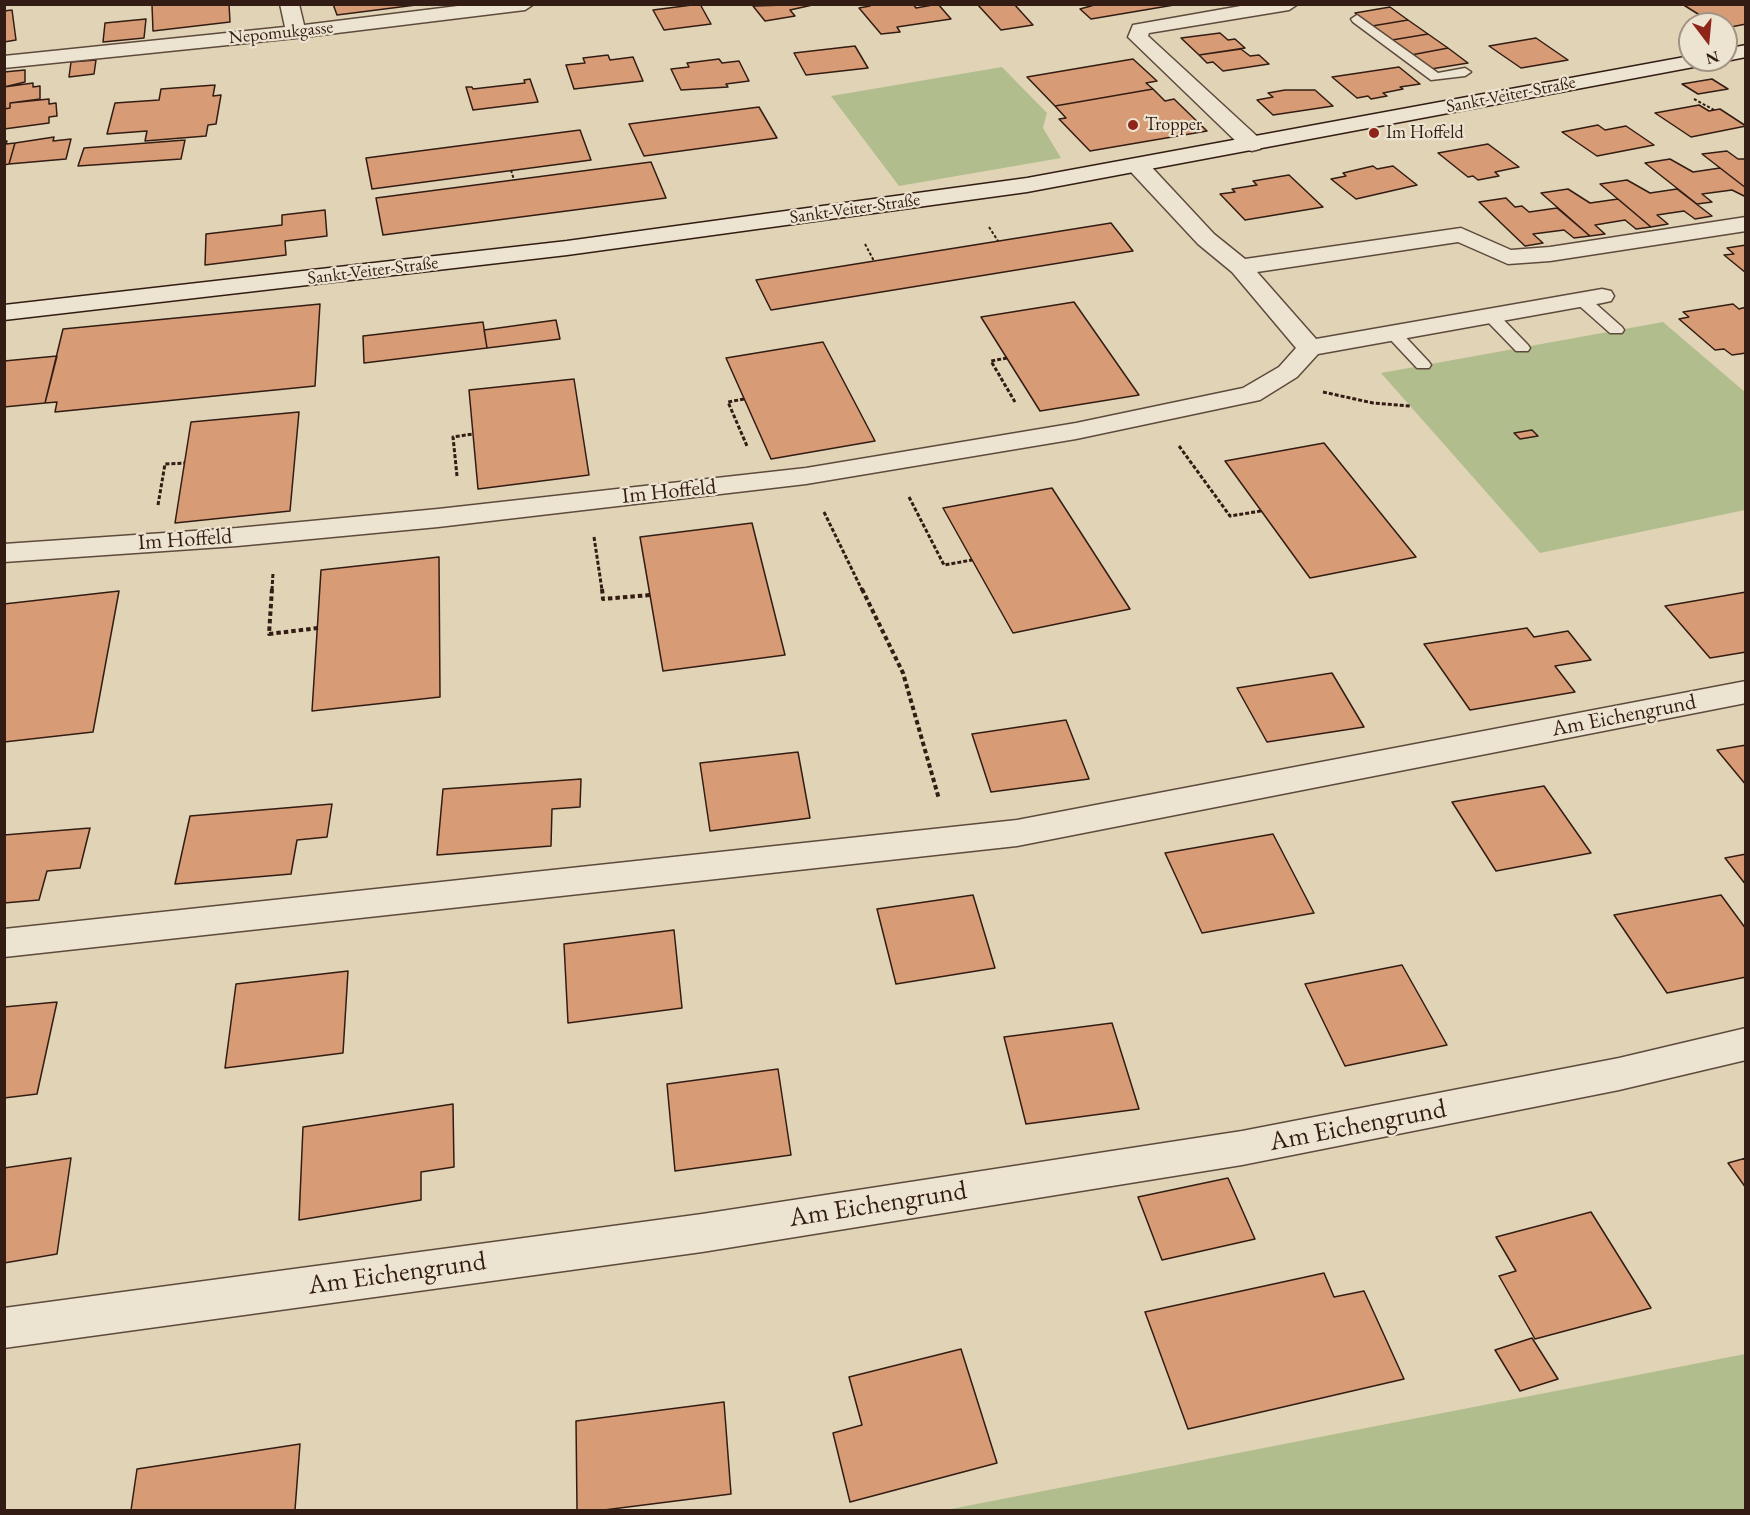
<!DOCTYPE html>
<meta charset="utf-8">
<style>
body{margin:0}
#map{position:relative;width:1750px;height:1515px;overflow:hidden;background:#e1d4b6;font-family:"EB Garamond",serif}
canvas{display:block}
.frame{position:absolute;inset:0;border:6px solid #331c13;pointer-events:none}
.north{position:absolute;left:1678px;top:12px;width:60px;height:60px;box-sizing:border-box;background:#ece3d0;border:2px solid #a29384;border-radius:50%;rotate:164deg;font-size:16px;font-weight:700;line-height:24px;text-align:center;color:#331c13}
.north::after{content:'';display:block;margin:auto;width:21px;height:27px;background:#8f2418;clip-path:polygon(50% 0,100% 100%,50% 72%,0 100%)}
</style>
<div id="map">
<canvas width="1750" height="1515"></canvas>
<div class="frame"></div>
<div class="north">N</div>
</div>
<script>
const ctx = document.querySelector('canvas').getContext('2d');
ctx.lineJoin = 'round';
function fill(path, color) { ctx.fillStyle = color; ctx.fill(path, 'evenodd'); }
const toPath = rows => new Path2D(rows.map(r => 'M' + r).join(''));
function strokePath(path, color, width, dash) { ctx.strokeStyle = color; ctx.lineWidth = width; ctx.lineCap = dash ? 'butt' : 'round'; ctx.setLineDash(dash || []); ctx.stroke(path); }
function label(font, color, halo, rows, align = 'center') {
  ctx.font = font + ' "EB Garamond",serif'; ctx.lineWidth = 4.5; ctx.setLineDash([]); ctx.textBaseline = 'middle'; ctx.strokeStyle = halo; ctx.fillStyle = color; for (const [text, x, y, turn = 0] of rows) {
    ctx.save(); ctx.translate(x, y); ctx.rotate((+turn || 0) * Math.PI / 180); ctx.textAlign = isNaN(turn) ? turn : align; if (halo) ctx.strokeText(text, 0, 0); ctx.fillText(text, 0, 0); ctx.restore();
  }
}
fill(toPath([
 [1002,67,1047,113,1043,128,1061,158,899,186,831,96],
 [1663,322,1745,392,1745,510,1540,553,1381,373],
 [1745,1354,1745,1510,946,1510]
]), '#b2bd8e');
const building = toPath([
 [229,4,230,22,153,31,152,5,229,4],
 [333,4,415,4,416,5,337,15,333,4],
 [700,4,711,24,664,30,653,10,700,4],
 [817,4,790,10,795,16,765,21,753,6,817,4],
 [868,4,913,4,916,8,938,4,951,19,897,27,900,32,881,34,859,8,870,6,868,4],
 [977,4,1014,4,1033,25,1001,30,977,4],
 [1098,4,1180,4,1091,19,1080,9,1098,4],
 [1682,4,1746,4,1746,24,1726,28,1726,24,1714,24,1682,4],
 [1390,7,1408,20,1372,26,1355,13,1390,7],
 [12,10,16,40,4,42,4,11,12,10],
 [146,19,144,38,103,42,105,23,146,19],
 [1408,20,1428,34,1392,40,1372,26,1408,20],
 [1220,33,1228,40,1235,39,1245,48,1199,55,1181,38,1220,33],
 [1428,34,1448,48,1411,55,1392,40,1428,34],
 [1536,38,1568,60,1521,68,1489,46,1536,38],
 [855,46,868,68,806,75,794,53,855,46],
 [1448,48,1468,63,1431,69,1411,55,1448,48],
 [1241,49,1250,56,1259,55,1269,64,1223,71,1213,62,1207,63,1199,55,1241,49],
 [608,55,610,60,633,57,643,81,574,89,566,65,585,63,583,58,608,55],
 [719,59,722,63,739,61,749,81,726,84,728,87,681,90,671,69,689,67,687,63,719,59],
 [1133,59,1157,81,1146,83,1153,89,1055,106,1027,77,1133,59],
 [96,60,94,74,69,77,71,62,96,60],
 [1399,67,1420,84,1400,87,1403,89,1383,93,1387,96,1371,99,1368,96,1357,98,1332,77,1399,67],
 [25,70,25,82,4,87,4,72,25,70],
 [530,79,538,102,473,110,466,87,472,87,473,89,525,83,524,80,530,79],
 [1712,79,1728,89,1698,94,1682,84,1712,79],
 [33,83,33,87,40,86,40,99,10,103,10,108,4,109,4,87,33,83],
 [215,85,213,96,221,95,216,124,208,125,206,136,145,141,147,131,107,134,115,103,159,100,161,89,215,85],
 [1153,89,1165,101,1174,99,1207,131,1090,151,1059,119,1066,118,1055,106,1153,89],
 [1285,90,1315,90,1333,106,1273,115,1257,100,1273,97,1268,93,1285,90],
 [49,99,49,104,56,103,57,116,49,117,49,123,4,129,4,109,10,108,10,103,49,99],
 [1699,105,1709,111,1720,109,1746,126,1691,137,1655,113,1699,105],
 [759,107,777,138,644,156,629,124,759,107],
 [1598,125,1605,130,1626,126,1654,145,1597,156,1562,132,1598,125],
 [580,130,591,160,372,189,366,158,580,130],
 [54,137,53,141,71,139,66,159,9,164,15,143,54,137],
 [185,140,181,159,78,166,84,148,185,140],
 [4,141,7,141,6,144,15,143,9,164,4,165,4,141],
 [1488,144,1519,167,1495,172,1499,176,1478,180,1473,176,1468,177,1438,153,1488,144],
 [1727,151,1738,159,1746,159,1746,188,1702,154,1727,151],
 [1670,159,1693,172,1720,168,1746,188,1746,197,1732,190,1702,194,1712,202,1697,204,1645,163,1670,159],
 [651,162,666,198,383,235,376,198,651,162],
 [1373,166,1377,169,1393,166,1417,185,1356,199,1331,179,1346,176,1343,173,1373,166],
 [1289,175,1323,207,1245,220,1220,194,1235,192,1232,189,1257,185,1253,181,1289,175],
 [1627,180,1650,193,1677,189,1712,216,1695,219,1684,211,1657,215,1668,224,1651,227,1600,184,1627,180],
 [1568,189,1590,203,1618,199,1651,227,1636,229,1625,220,1595,225,1605,234,1590,236,1541,193,1568,189],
 [1506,198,1515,207,1522,206,1529,212,1557,208,1590,236,1574,238,1564,230,1533,234,1543,243,1525,246,1479,202,1506,198],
 [325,210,327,236,285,241,286,255,205,265,206,234,282,225,282,215,325,210],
 [1111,223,1133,251,771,310,756,280,1111,223],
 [1746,245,1746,273,1724,255,1734,254,1727,248,1746,245],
 [1074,302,1139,395,1040,411,981,317,1074,302],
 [320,304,315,386,55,412,57,402,45,403,63,329,320,304],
 [1733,304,1739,309,1746,307,1746,353,1732,355,1724,349,1715,350,1679,319,1689,317,1683,312,1733,304],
 [556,320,560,339,487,348,484,330,556,320],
 [483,322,487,348,364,363,363,336,483,322],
 [823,342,875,441,771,459,726,358,823,342],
 [57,356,45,403,4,407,4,361,57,356],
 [574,379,589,475,478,489,469,390,574,379],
 [299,412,290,511,175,523,191,422,299,412],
 [1532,430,1538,436,1520,439,1514,433,1532,430],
 [1324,443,1416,557,1310,578,1225,461,1324,443],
 [1052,488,1130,609,1013,633,943,508,1052,488],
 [752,523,785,655,663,671,640,537,752,523],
 [439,557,440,697,312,711,321,570,439,557],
 [119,591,93,732,4,742,4,604,119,591],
 [1746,592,1746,652,1710,658,1665,606,1746,592],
 [1527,628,1534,637,1568,631,1591,660,1555,666,1575,692,1470,710,1424,644,1527,628],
 [1332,673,1364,727,1267,742,1237,688,1332,673],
 [1066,720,1089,779,991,792,972,734,1066,720],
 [1746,745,1746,785,1717,750,1746,745],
 [798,752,810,818,710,831,700,763,798,752],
 [581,779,580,807,552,809,551,846,437,855,443,789,581,779],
 [1544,786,1591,853,1496,871,1452,802,1544,786],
 [332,804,327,837,297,840,291,874,175,884,190,816,332,804],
 [90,828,80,868,47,871,39,900,4,903,4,835,90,828],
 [1273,834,1314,913,1202,933,1165,853,1273,834],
 [1746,854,1746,885,1725,858,1746,854],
 [973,895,995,968,896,984,877,909,973,895],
 [1721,895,1746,929,1746,977,1667,993,1614,915,1721,895],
 [674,930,682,1008,568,1023,564,944,674,930],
 [1402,965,1447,1045,1345,1066,1305,984,1402,965],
 [348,971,343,1053,225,1068,236,984,348,971],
 [57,1002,37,1094,4,1098,4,1007,57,1002],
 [1112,1023,1139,1109,1026,1124,1004,1037,1112,1023],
 [778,1069,791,1155,675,1171,667,1084,778,1069],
 [453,1104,454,1167,421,1172,421,1200,299,1220,303,1127,453,1104],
 [71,1158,57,1254,4,1263,4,1168,71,1158],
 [1746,1158,1746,1188,1728,1163,1746,1158],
 [1228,1178,1255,1239,1162,1260,1138,1197,1228,1178],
 [1591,1212,1651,1308,1535,1339,1499,1276,1516,1271,1496,1237,1591,1212],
 [1324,1273,1334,1297,1364,1291,1404,1379,1188,1429,1145,1312,1324,1273],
 [1532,1338,1558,1379,1520,1391,1495,1350,1532,1338],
 [961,1349,997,1463,850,1502,833,1433,862,1425,849,1377,961,1349],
 [724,1402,731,1494,604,1510,577,1510,576,1421,724,1402],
 [300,1444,295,1510,131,1510,137,1469,300,1444]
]);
fill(building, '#d79c76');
strokePath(building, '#331c13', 1.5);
const service = toPath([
 [1357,15,1438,73,1465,68,1471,72,1465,76,1431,80,1353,22,1351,19,1357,15],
 [1581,294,1587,296,1622,327,1624,330,1622,333,1610,333,1575,302,1573,299,1581,294],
 [1490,310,1496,312,1528,345,1530,348,1528,351,1516,351,1484,318,1482,315,1484,312,1490,310],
 [1392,327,1398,329,1429,362,1431,365,1429,368,1417,368,1386,335,1384,332,1392,327]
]);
const minor = toPath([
 [280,4,299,4,304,25,474,4,534,4,525,10,296,38,4,68,4,56,285,27,280,4],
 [1252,4,1298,4,1289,10,1149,33,1148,36,1260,139,1263,144,1260,149,1252,151,1244,149,1128,37,1133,25,1252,4],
 [1138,159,1146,161,1214,234,1245,259,1461,228,1511,250,1550,247,1746,217,1746,231,1550,261,1508,264,1458,242,1257,272,1316,339,1602,289,1611,291,1614,296,1611,301,1602,303,1318,354,1297,377,1260,400,1076,439,806,484,438,527,237,546,4,562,4,544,237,528,438,509,806,468,1076,423,1243,388,1279,367,1296,348,1232,272,1198,244,1130,171,1127,166,1130,161,1138,159],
 [1746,681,1746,703,1017,846,4,957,4,929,1017,820,1746,681],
 [1746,1028,1746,1060,1619,1090,1242,1165,702,1252,4,1348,4,1308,702,1214,1242,1131,1619,1058,1746,1028]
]);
const secondary = toPath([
 [1746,45,1746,57,1726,61,1722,60,1726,60,1726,49,1746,45],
 [1690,56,1690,60,1709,60,1706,64,1699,66,1027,192,567,255,4,320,4,305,567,241,1027,178,1690,56]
]);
strokePath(service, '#5e4a3c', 3);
strokePath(minor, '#5e4a3c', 3);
strokePath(secondary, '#331c13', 3);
strokePath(toPath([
 [1694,99,1714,110],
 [511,170,514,180],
 [989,227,998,241],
 [865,244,874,261]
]), '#331c13', 2, [3, 2]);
strokePath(toPath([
 [1007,358,991,361,1015,402],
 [1323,392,1373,403,1410,406],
 [744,399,728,402,747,446],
 [1179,446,1230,516,1261,511],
 [457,476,453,437,473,434],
 [909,497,944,565,972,560],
 [158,505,165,464,185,463],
 [824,512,862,590],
 [594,537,602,590],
 [272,590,273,573]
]), '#331c13', 3, [4, 2]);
strokePath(toPath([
 [272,589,269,634,318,628],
 [602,589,603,599,650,595],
 [862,589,903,673,939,799]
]), '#331c13', 4, [4.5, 3]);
fill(service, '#ece3d0');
fill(minor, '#ece3d0');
fill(secondary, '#ece3d0');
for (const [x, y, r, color] of [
 [1133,125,6,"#8f2418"],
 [1374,133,6,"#8f2418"]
]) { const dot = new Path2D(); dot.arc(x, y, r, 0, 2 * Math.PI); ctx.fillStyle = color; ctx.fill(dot); strokePath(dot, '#ece3d0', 2); }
label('18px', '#331c13', '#ece3d0', [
 ["Nepomukgasse",281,33,-6],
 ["Sankt-Veiter-Straße",1511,95,-11],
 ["Sankt-Veiter-Straße",855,209,-8],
 ["Sankt-Veiter-Straße",373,271,-7]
]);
label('18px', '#331c13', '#ece3d0', [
 ["Tropper",1145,125],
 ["Im Hoffeld",1386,133]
], 'left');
label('22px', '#331c13', '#ece3d0', [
 ["Im Hoffeld",669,492,-6],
 ["Im Hoffeld",185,540,-4],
 ["Am Eichengrund",1624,716,-11]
]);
label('27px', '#331c13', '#ece3d0', [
 ["Am Eichengrund",1358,1126,-11],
 ["Am Eichengrund",878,1205,-9],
 ["Am Eichengrund",397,1274,-8]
]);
</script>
